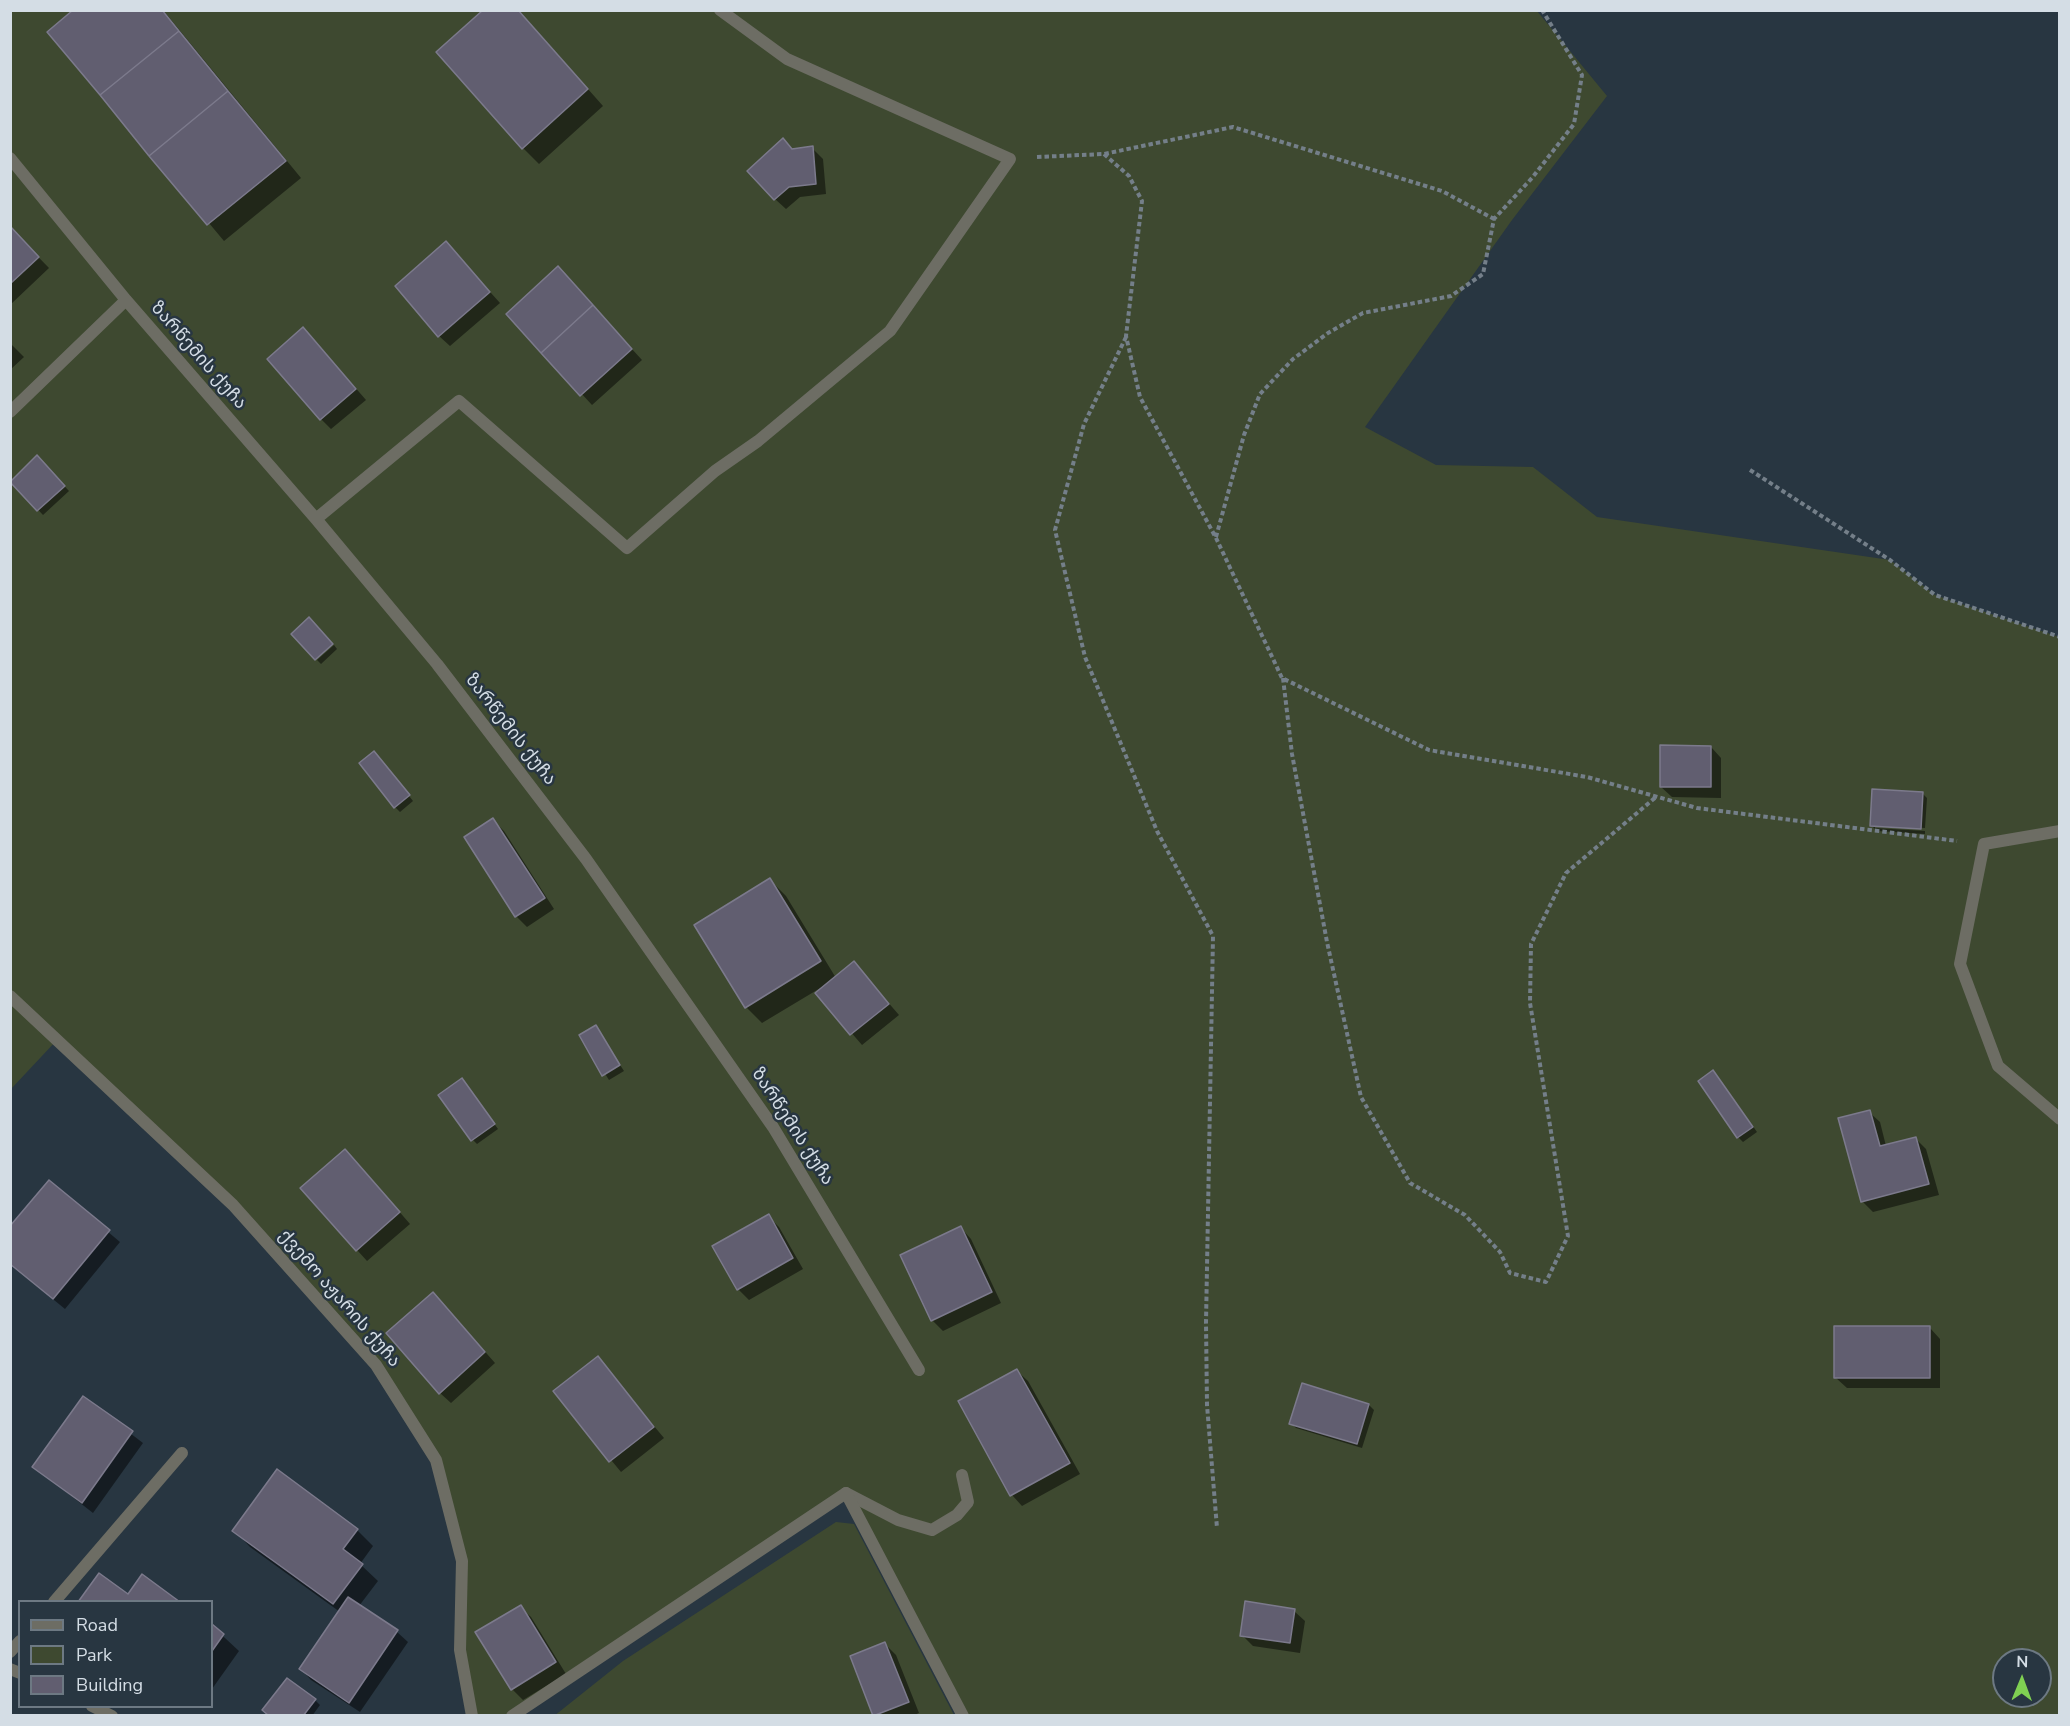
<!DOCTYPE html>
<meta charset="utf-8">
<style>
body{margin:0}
#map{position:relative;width:2070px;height:1726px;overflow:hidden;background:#283641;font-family:"Nunito Sans",sans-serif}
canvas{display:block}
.frame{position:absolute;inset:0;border:12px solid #d4dde5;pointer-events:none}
.legend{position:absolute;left:18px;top:1600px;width:195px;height:108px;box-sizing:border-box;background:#283641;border:2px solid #6d7983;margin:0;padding:8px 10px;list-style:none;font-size:18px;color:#d4dde5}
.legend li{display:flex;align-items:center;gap:12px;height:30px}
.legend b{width:30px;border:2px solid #6d7983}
.north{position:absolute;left:1992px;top:1648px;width:60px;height:60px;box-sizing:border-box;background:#283641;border:2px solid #6d7983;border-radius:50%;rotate:1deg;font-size:16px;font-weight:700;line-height:24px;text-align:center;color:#d4dde5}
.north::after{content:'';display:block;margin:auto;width:21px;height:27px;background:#7fd052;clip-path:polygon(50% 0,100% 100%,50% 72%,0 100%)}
</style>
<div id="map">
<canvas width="2070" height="1726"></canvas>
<div class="frame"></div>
<ul class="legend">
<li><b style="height:8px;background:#6d6d64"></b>Road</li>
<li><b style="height:16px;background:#3e4930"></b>Park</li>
<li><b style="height:16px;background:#615e70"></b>Building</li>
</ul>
<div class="north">N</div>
</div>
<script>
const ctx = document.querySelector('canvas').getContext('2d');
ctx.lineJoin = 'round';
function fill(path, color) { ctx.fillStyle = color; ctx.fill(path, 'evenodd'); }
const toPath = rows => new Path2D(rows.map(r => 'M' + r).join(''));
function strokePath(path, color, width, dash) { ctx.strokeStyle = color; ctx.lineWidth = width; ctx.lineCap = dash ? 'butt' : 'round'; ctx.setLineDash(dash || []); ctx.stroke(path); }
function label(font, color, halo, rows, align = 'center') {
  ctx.font = font + ' "Nunito Sans","Noto Sans Georgian",sans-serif'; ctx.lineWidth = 5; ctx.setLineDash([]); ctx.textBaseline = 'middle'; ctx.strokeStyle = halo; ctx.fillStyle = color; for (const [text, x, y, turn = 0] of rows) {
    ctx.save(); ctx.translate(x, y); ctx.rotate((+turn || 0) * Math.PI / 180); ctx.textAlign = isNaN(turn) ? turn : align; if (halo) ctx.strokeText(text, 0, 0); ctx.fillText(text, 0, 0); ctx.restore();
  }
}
fill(toPath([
 [11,11,1537,11,1607,96,1512,220,1365,427,1436,465,1533,467,1597,517,1890,560,1935,595,2059,637,2059,1715,963,1715,846,1494,512,1715,472,1715,460,1650,462,1561,436,1460,376,1365,233,1205,57,1040,11,1089],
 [2004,1660,2040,1660,2040,1696,2004,1696],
 [836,1522,854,1524,954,1715,554,1716,623,1661]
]), '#3e4930');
fill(toPath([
 [76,10,163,10,301,178,224,241,49,32],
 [518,10,603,106,539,164,523,148],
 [783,140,793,150,812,148,823,159,826,194,800,197,786,209,775,199],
 [10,228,49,268,10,305],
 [446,243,500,303,450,346,439,336],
 [568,279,642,360,592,405,508,314],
 [314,340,366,400,331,429,321,419],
 [10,343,24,357,10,370],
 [37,457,69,491,43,515,11,481],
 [334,645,337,649,321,664,317,660],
 [1711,747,1721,758,1721,798,1672,797,1661,787],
 [379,758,413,801,400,812,395,807],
 [1922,793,1927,798,1925,828,1875,825,1875,828,1925,831,1925,834,1877,831,1872,826],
 [493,820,504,831,554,909,527,927,516,916],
 [770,880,786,896,836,978,854,963,899,1015,862,1045,817,993,822,987,762,1023,746,1007],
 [595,1027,624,1071,609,1080,581,1036],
 [1718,1077,1757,1132,1743,1142,1738,1137],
 [466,1085,498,1129,477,1144,473,1140],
 [1869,1112,1880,1122,1886,1146,1915,1138,1926,1149,1939,1195,1873,1212,1863,1202,1840,1119],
 [356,1162,410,1224,367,1261,302,1189],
 [49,1182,120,1242,65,1309,10,1264],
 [768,1216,779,1227,803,1269,749,1300,738,1289],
 [961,1228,971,1239,1001,1303,943,1331,932,1320,902,1255],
 [443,1304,495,1363,451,1403,440,1393],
 [1930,1328,1940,1339,1940,1388,1847,1388,1836,1378],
 [597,1358,664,1438,621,1472,555,1392],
 [1017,1371,1028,1381,1080,1474,1022,1506,1012,1495,960,1402],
 [84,1398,143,1443,93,1513,34,1467],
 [1369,1405,1374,1410,1362,1448,1296,1428,1291,1423],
 [234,1530,357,1530,373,1546,360,1564,378,1581,359,1606,397,1632,408,1642,360,1712,311,1680,301,1669,340,1612,250,1547],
 [520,1607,531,1617,566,1674,523,1700,512,1689],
 [1294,1611,1305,1621,1300,1653,1253,1646,1242,1635],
 [212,1626,239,1651,212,1689],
 [885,1644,896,1655,919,1713,912,1716,875,1716,852,1657],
 [315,1700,320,1705,312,1716,270,1716]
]), '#0007');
const building = toPath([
 [73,10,162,10,179,31,100,95,47,32,73,10],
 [483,10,518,10,588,89,522,149,436,52,483,10],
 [179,31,228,91,149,156,100,95,179,31],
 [228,91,286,161,207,225,149,156,228,91],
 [783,138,792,149,813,146,816,184,789,187,774,200,747,171,783,138],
 [10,226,39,257,10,284,10,226],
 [446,241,490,292,438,337,395,286,446,241],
 [558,266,593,305,541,353,506,314,558,266],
 [593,305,632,349,580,396,541,353,593,305],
 [303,327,356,389,320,420,267,359,303,327],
 [37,455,65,486,37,511,10,482,37,455],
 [309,617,333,644,315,660,291,634,309,617],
 [1660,745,1711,746,1711,787,1660,787,1660,745],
 [374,751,410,795,394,808,359,763,374,751],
 [1872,789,1923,792,1921,829,1870,826,1872,789],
 [493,818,545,898,515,917,464,837,493,818],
 [770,878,821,961,745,1008,694,925,770,878],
 [854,961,889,1004,850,1035,815,993,854,961],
 [596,1025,620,1065,602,1076,579,1035,596,1025],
 [1713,1070,1753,1127,1737,1138,1698,1081,1713,1070],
 [462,1078,495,1124,471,1141,438,1095,462,1078],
 [1870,1110,1880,1146,1916,1137,1929,1184,1861,1202,1838,1118,1870,1110],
 [345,1149,400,1212,356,1251,300,1188,345,1149],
 [49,1180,110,1230,53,1299,10,1264,10,1226,49,1180],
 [769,1214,793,1258,737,1290,712,1246,769,1214],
 [961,1226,992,1292,931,1321,900,1255,961,1226],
 [433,1292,485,1352,439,1394,386,1333,433,1292],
 [1834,1326,1930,1326,1930,1378,1834,1378,1834,1326],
 [598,1356,654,1427,609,1462,553,1391,598,1356],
 [1017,1369,1070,1463,1010,1496,958,1401,1017,1369],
 [1302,1383,1369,1404,1357,1444,1289,1424,1302,1383],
 [83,1396,133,1431,82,1503,32,1467,83,1396],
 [277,1469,358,1529,343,1549,363,1564,333,1604,232,1531,277,1469],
 [99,1573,128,1594,142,1574,180,1602,78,1602,99,1573],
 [348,1597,398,1630,349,1703,299,1669,348,1597],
 [1245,1601,1295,1609,1290,1643,1240,1636,1245,1601],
 [521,1605,556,1662,511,1690,475,1632,521,1605],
 [212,1624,224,1634,212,1651,212,1624],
 [885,1642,909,1702,873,1716,850,1656,885,1642],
 [287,1678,316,1699,303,1716,269,1716,262,1710,287,1678]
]);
fill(building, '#615e70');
strokePath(building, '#7c7a8c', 1.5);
strokePath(toPath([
 [1104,154,1129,176,1142,201,1126,336,1140,397,1216,538,1282,678,1429,750,1587,777,1697,808,1957,841],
 [1037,157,1104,154,1233,127,1442,191,1494,219],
 [1126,337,1084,424,1055,530,1085,657,1157,831,1213,936,1206,1323,1207,1405,1217,1528],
 [1750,470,1890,560,1935,595,2060,637],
 [1216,537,1244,435,1260,394,1293,359,1328,333,1363,313,1451,296,1483,274,1494,219,1532,178,1574,124,1582,75,1542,10],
 [1283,678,1292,754,1327,942,1361,1097,1410,1183,1465,1215,1500,1252,1510,1273,1546,1282,1568,1236,1530,1003,1531,944,1566,873,1656,797]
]), '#747f89', 4, [4.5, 3]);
strokePath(toPath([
 [846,1493,898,1520,932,1530,957,1515,968,1502,962,1475],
 [54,1602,182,1453],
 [10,1652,20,1641]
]), '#6d6d64', 12);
strokePath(toPath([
 [10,158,126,300,316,519,437,664,586,859,773,1127,919,1370],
 [10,412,126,300],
 [316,519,459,401,627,548,715,471,758,441,890,331,1010,159,787,59,720,10],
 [2060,831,1984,844,1960,964,1998,1066,2060,1119],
 [10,996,233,1205,376,1365,436,1460,462,1561,460,1650,472,1716],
 [10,1669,20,1673],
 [92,1706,112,1716],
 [512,1716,846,1493,963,1716]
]), '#6d6d64', 12);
label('18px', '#d4dde5', '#283641', [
 ["ზარწემის ქუჩა",198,356,49],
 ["ზარწემის ქუჩა",510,730,52],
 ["ზარწემის ქუჩა",792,1127,57],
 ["ქვემო აჟარის ქუჩა",339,1299,49]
]);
</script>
